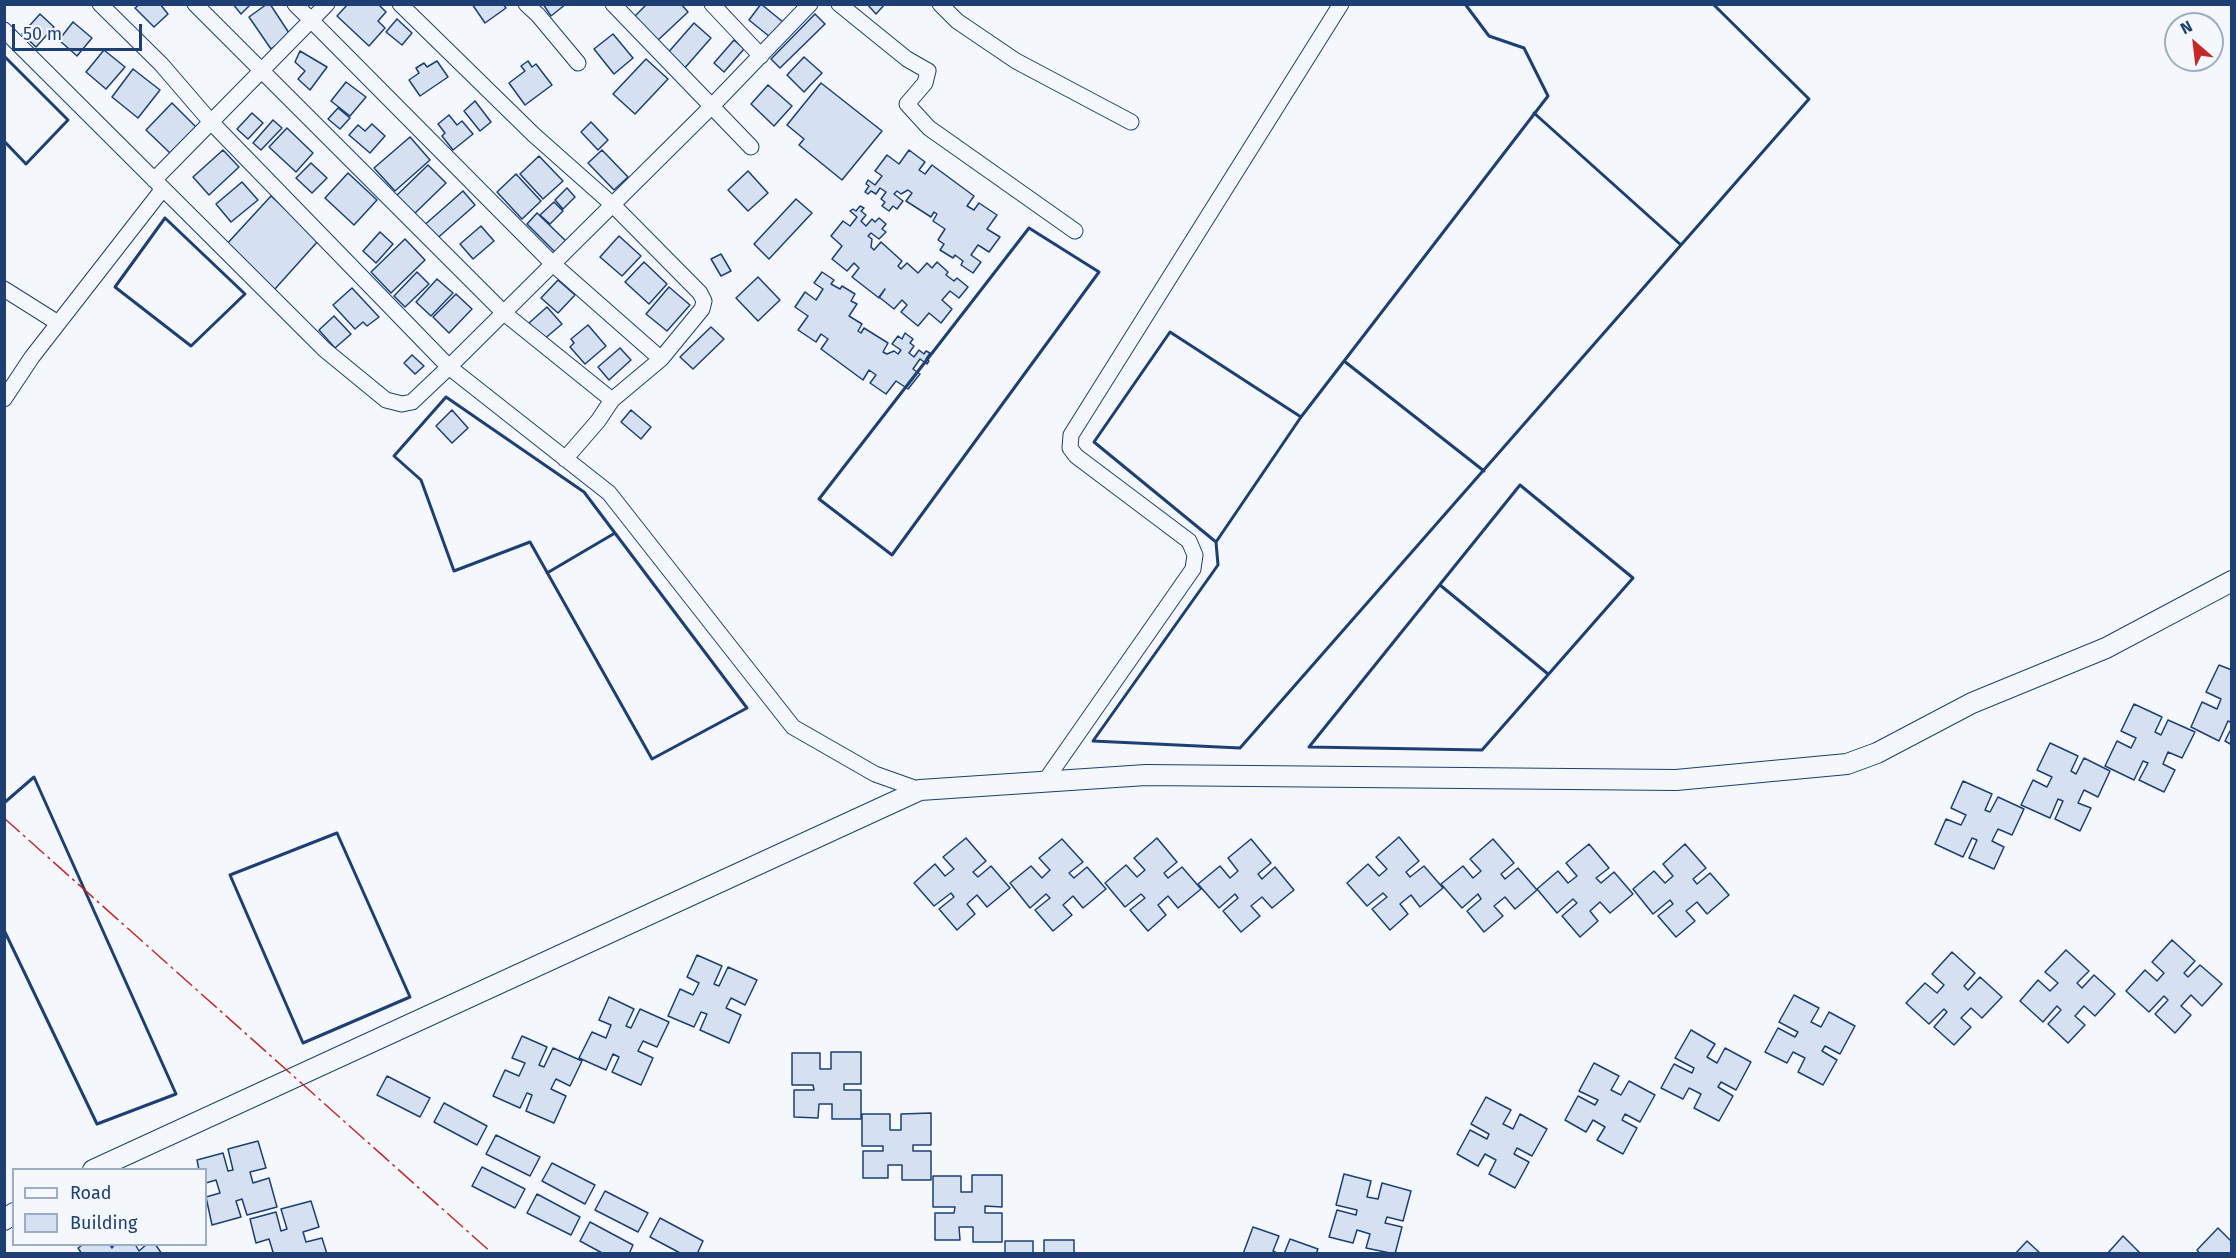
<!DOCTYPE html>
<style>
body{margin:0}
#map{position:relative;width:2236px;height:1258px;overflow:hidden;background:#f4f7fb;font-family:"Fira Sans",sans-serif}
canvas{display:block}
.frame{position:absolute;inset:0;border:6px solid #1d3f73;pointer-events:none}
.legend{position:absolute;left:12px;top:1168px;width:195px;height:78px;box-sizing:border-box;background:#f4f7fb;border:2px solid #9eadc5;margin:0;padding:8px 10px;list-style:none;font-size:18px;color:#1d3f73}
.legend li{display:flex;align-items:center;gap:12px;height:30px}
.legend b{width:30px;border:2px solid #9eadc5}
.north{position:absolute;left:2164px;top:12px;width:60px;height:60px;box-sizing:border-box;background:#f4f7fb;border:2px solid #9eadc5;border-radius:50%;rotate:332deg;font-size:16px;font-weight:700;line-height:24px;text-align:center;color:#1d3f73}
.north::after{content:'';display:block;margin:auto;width:21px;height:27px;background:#c62828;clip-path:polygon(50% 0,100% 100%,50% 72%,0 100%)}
.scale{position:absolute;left:12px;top:24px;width:130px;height:27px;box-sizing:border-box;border:3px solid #1d3f73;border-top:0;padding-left:8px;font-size:18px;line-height:21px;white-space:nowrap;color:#1d3f73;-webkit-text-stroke:4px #f4f7fb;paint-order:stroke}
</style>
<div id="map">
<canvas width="2236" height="1258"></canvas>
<div class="frame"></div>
<ul class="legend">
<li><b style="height:8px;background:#f4f7fb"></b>Road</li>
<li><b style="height:16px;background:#d5e0f0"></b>Building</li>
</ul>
<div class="north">N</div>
<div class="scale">50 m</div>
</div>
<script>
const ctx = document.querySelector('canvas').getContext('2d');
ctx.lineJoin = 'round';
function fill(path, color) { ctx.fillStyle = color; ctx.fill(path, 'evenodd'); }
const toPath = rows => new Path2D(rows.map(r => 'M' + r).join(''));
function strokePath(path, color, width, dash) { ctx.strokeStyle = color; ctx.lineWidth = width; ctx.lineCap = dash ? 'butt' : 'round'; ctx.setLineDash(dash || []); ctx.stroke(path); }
const building = toPath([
 [140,4,160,4,168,14,154,27,135,8,140,4],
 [233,4,251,4,241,14,233,4],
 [267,4,270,4,291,36,271,49,249,17,267,4],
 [348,4,378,4,386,12,378,21,385,28,369,46,337,16,348,4],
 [472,4,503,4,506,8,485,23,472,4],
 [543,4,566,4,551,16,543,4],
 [647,4,681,4,688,12,656,42,633,18,647,4],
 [761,4,783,22,770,37,749,20,761,4],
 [867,4,885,4,876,14,867,4],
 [40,14,54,27,36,47,22,34,40,14],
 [815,14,825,24,780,68,771,59,815,14],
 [397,19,412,33,402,45,386,32,397,19],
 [73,22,92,38,77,56,59,40,73,22],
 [694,23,711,38,683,70,666,55,694,23],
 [613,34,633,58,614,74,594,49,613,34],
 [734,40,744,49,724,72,714,63,734,40],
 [104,50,125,67,106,89,86,72,104,50],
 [300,51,327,67,310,90,298,79,305,71,295,62,300,51],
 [804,57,822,73,804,92,787,75,804,57],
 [646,59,668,79,635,114,613,94,646,59],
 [437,61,448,77,420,96,409,80,419,73,416,68,424,63,427,67,437,61],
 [528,61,532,67,536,64,552,85,525,105,509,83,525,71,521,66,528,61],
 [133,69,160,90,138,118,112,97,133,69],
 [346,82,366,97,350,116,331,101,346,82],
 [821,83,882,131,842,180,799,145,804,139,787,125,821,83],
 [768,85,792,106,774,126,751,104,768,85],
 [475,101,491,122,480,131,464,111,475,101],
 [172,103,196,127,170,153,146,130,172,103],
 [338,108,350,118,340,129,328,119,338,108],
 [252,113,263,123,248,139,237,129,252,113],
 [449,115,457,125,462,121,473,134,453,150,442,136,445,133,438,124,449,115],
 [273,120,282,128,261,150,253,143,273,120],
 [591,122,608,140,598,150,581,132,591,122],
 [372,124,385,136,370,153,349,135,358,125,365,131,372,124],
 [287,128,313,153,296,172,269,147,287,128],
 [410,137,430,160,395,191,374,168,410,137],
 [223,150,239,167,209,195,193,177,223,150],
 [602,150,628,177,614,190,588,163,602,150],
 [909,150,925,162,919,170,925,174,932,165,974,196,967,206,974,210,979,203,997,215,987,229,1000,237,989,252,978,245,971,255,981,262,973,273,961,265,963,261,955,255,953,258,940,250,944,244,938,240,945,229,933,221,937,214,934,212,931,217,906,201,912,193,908,190,901,194,897,191,894,194,903,201,897,209,893,206,889,211,882,206,885,202,881,199,886,192,880,188,876,194,871,191,868,194,865,192,869,186,866,184,868,180,875,185,882,176,875,171,887,155,899,164,909,150],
 [539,156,563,181,543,199,520,174,539,156],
 [311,163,327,178,312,193,296,178,311,163],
 [428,165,446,183,411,217,393,199,428,165],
 [748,171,768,193,748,211,728,190,748,171],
 [348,173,377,200,354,225,325,198,348,173],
 [516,174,541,201,522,219,497,192,516,174],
 [242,182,258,200,231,222,216,204,242,182],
 [567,188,575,197,563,209,555,200,567,188],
 [463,191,475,205,433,242,421,228,463,191],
 [271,196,319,240,274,290,225,246,271,196],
 [796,199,812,213,769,259,754,244,796,199],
 [554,202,563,211,550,224,540,215,554,202],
 [860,206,864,208,861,211,866,215,861,221,866,226,872,219,875,222,879,218,886,224,882,229,886,232,879,239,871,233,868,236,872,239,871,247,874,250,881,242,902,261,898,266,901,269,907,263,918,273,927,263,932,268,937,262,948,272,946,275,954,281,957,278,968,287,959,298,950,291,942,300,952,309,941,323,929,313,918,326,901,312,907,305,902,300,894,309,879,297,885,289,879,298,852,277,859,268,854,263,847,271,832,259,842,246,831,236,843,221,850,226,857,217,850,211,853,209,856,211,860,206],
 [537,213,567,242,556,253,527,224,537,213],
 [481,226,494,241,473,259,460,244,481,226],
 [380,232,393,244,376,263,363,251,380,232],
 [619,236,641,256,622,276,600,257,619,236],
 [405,239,425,260,391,293,371,272,405,239],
 [721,254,731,271,721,276,711,259,721,254],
 [644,262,667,284,649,304,625,282,644,262],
 [417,272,429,284,405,307,394,296,417,272],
 [822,272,834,280,831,284,840,289,842,286,855,294,851,301,857,304,849,316,862,324,858,331,861,333,864,328,888,343,883,352,887,354,894,351,898,354,901,350,892,344,898,336,902,339,905,333,913,339,910,343,914,346,909,353,914,357,919,350,924,354,926,351,930,353,926,359,929,361,927,364,920,359,913,369,920,374,908,389,896,381,886,394,870,383,876,375,869,370,863,380,821,349,828,339,821,334,816,342,798,330,808,316,795,307,805,292,816,300,823,289,814,283,822,272],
 [758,277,780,300,758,321,736,298,758,277],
 [437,279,453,293,431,316,416,302,437,279],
 [558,280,575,295,558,313,541,298,558,280],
 [669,287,690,305,667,331,646,314,669,287],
 [352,288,379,317,367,326,363,322,355,329,333,305,352,288],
 [456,294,472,309,449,333,433,317,456,294],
 [547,307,562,324,543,340,529,323,547,307],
 [334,316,351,334,335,348,319,330,334,316],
 [588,325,606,346,585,364,570,347,574,343,571,339,588,325],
 [711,327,724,339,693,369,680,357,711,327],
 [620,348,631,360,609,380,598,367,620,348],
 [412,355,424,366,415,374,404,363,412,355],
 [452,410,468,428,452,443,436,426,452,410],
 [631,410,651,427,641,439,621,422,631,410],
 [2219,665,2232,670,2232,723,2228,721,2219,741,2191,727,2202,702,2217,709,2221,699,2206,692,2219,665],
 [2134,704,2162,717,2155,732,2161,735,2168,720,2195,732,2182,758,2168,752,2163,764,2175,770,2164,792,2139,780,2148,763,2143,761,2134,780,2105,766,2117,741,2131,748,2136,738,2121,731,2134,704],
 [2232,727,2232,745,2225,741,2232,727],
 [2050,743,2078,756,2071,771,2076,774,2084,758,2110,771,2098,797,2084,790,2078,803,2091,808,2080,831,2055,819,2063,801,2058,799,2050,818,2021,805,2033,780,2047,787,2052,777,2037,770,2050,743],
 [1963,781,1992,794,1985,810,1990,812,1998,797,2024,809,2012,835,1998,829,1992,841,2004,847,1994,869,1969,858,1977,840,1972,838,1963,857,1935,844,1946,819,1961,825,1966,815,1951,808,1963,781],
 [1399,837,1419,861,1406,872,1410,877,1424,866,1443,888,1420,907,1411,895,1400,904,1408,914,1390,930,1372,909,1387,897,1383,893,1367,906,1347,883,1368,864,1379,876,1387,869,1376,857,1399,837],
 [966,838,986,861,973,872,978,877,991,866,1010,888,987,907,977,895,967,904,975,914,957,930,939,909,954,897,951,893,934,906,914,883,935,864,945,876,954,869,943,857,966,838],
 [1157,838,1177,862,1164,873,1168,878,1182,867,1201,889,1178,908,1168,896,1158,905,1166,915,1148,931,1130,910,1145,898,1141,894,1125,907,1105,883,1126,865,1137,877,1145,870,1134,858,1157,838],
 [1062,839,1083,862,1069,873,1074,878,1087,867,1106,889,1083,908,1073,896,1063,905,1072,915,1053,931,1035,910,1050,898,1046,894,1030,908,1010,883,1031,866,1042,878,1050,870,1039,858,1062,839],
 [1251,839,1271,863,1258,874,1262,879,1275,867,1294,890,1272,908,1262,897,1251,906,1260,916,1241,932,1223,911,1238,898,1235,894,1219,908,1198,884,1220,866,1230,878,1238,871,1228,858,1251,839],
 [1493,839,1514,863,1501,874,1505,879,1518,868,1537,890,1515,909,1505,897,1494,906,1503,916,1484,932,1467,911,1481,899,1478,894,1462,908,1441,884,1463,866,1473,878,1481,871,1470,859,1493,839],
 [1589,844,1609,868,1596,878,1601,883,1614,872,1633,894,1610,913,1600,902,1590,911,1598,921,1580,937,1562,916,1577,903,1573,899,1557,913,1537,889,1558,871,1568,883,1577,876,1566,863,1589,844],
 [1685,844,1706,868,1693,879,1697,884,1710,873,1729,895,1707,914,1697,902,1686,911,1695,921,1676,937,1658,916,1673,904,1670,900,1653,914,1633,889,1654,871,1665,883,1673,876,1663,864,1685,844],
 [2172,940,2195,961,2184,973,2188,977,2200,965,2222,984,2202,1006,2191,995,2181,1006,2191,1015,2175,1033,2155,1014,2168,1000,2164,996,2149,1012,2126,991,2145,970,2157,981,2164,973,2152,962,2172,940],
 [2066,950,2089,971,2077,983,2082,988,2094,975,2115,994,2095,1016,2084,1006,2075,1016,2085,1025,2068,1043,2048,1024,2061,1010,2057,1006,2043,1022,2020,1001,2038,980,2050,991,2058,983,2045,972,2066,950],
 [1952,952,1975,973,1964,986,1968,990,1980,977,2002,997,1982,1018,1971,1008,1961,1018,1971,1027,1954,1045,1934,1027,1947,1012,1944,1009,1929,1024,1906,1003,1925,983,1937,993,1944,985,1932,974,1952,952],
 [697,955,722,966,714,984,719,986,728,967,757,980,745,1005,731,998,726,1008,741,1015,729,1043,700,1030,707,1014,701,1012,694,1027,668,1016,680,989,693,995,699,983,687,977,697,955],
 [1794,995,1819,1008,1811,1022,1821,1027,1829,1012,1855,1026,1840,1054,1825,1046,1822,1051,1837,1060,1823,1085,1798,1072,1805,1058,1793,1052,1787,1063,1765,1052,1778,1028,1795,1037,1798,1032,1779,1022,1794,995],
 [609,997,634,1009,626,1026,631,1028,640,1009,669,1022,657,1047,643,1041,638,1051,653,1058,641,1085,612,1072,619,1057,613,1054,606,1070,579,1058,592,1032,606,1038,611,1025,599,1020,609,997],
 [1691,1030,1715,1044,1707,1057,1717,1063,1725,1048,1751,1062,1736,1090,1721,1082,1718,1087,1733,1096,1719,1121,1694,1108,1701,1094,1689,1088,1683,1099,1661,1088,1674,1064,1692,1073,1694,1068,1675,1058,1691,1030],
 [522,1036,547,1047,539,1065,544,1067,553,1048,582,1061,570,1086,556,1079,551,1089,566,1096,554,1123,526,1111,532,1095,527,1093,520,1108,493,1096,505,1070,519,1076,525,1063,512,1058,522,1036],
 [831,1052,861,1052,861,1084,844,1084,844,1090,861,1090,861,1119,832,1119,832,1104,819,1104,818,1118,794,1117,794,1090,814,1090,813,1085,792,1085,792,1053,820,1053,820,1069,831,1069,831,1052],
 [1594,1063,1619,1076,1611,1090,1621,1095,1629,1081,1655,1095,1640,1122,1625,1114,1622,1120,1637,1128,1623,1154,1597,1140,1605,1127,1593,1120,1586,1132,1565,1120,1578,1096,1595,1105,1598,1100,1579,1091,1594,1063],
 [387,1076,430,1098,420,1117,377,1095,387,1076],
 [1486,1097,1511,1110,1503,1124,1513,1129,1520,1114,1547,1129,1532,1156,1517,1148,1514,1154,1529,1162,1515,1188,1489,1174,1496,1160,1485,1154,1478,1166,1457,1154,1470,1130,1487,1139,1489,1134,1471,1124,1486,1097],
 [444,1103,487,1126,477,1145,434,1122,444,1103],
 [931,1113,931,1145,913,1145,913,1151,931,1151,931,1180,902,1180,902,1165,888,1165,888,1178,863,1178,863,1151,883,1151,883,1146,862,1146,862,1114,890,1114,890,1130,901,1130,901,1114,931,1113],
 [496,1135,540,1157,530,1176,486,1154,496,1135],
 [258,1141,266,1168,250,1172,253,1183,269,1178,277,1207,247,1215,242,1199,236,1201,241,1217,212,1225,206,1197,220,1193,216,1180,206,1183,206,1170,199,1170,197,1160,223,1153,228,1171,233,1170,228,1149,258,1141],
 [552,1163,595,1185,585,1204,542,1181,552,1163],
 [482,1167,525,1189,515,1208,472,1186,482,1167],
 [1344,1174,1371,1181,1367,1197,1378,1199,1382,1183,1411,1191,1403,1221,1387,1217,1385,1223,1402,1227,1395,1254,1366,1248,1370,1234,1357,1230,1353,1243,1329,1237,1337,1210,1356,1215,1357,1210,1336,1205,1344,1174],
 [972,1175,1002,1175,1002,1207,985,1206,985,1213,1002,1213,1002,1242,973,1242,973,1227,959,1227,960,1240,935,1240,935,1213,954,1213,955,1207,933,1207,933,1176,961,1176,961,1192,972,1192,972,1175],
 [605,1191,648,1213,638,1232,595,1210,605,1191],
 [537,1194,580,1217,571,1235,527,1213,537,1194],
 [311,1201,319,1227,303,1232,306,1242,322,1238,327,1254,269,1254,273,1252,269,1239,256,1243,250,1219,276,1212,281,1231,287,1229,281,1209,311,1201],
 [660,1218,703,1241,697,1254,682,1254,650,1237,660,1218],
 [590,1222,633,1245,629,1254,604,1254,580,1241,590,1222],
 [1253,1227,1279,1236,1273,1251,1279,1254,1243,1254,1253,1227],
 [2218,1228,2232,1242,2232,1254,2200,1254,2197,1250,2218,1228],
 [2123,1236,2141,1254,2107,1254,2123,1236],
 [1290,1239,1318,1249,1316,1254,1284,1254,1290,1239],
 [1044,1240,1074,1240,1074,1254,1044,1254,1044,1240],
 [1005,1241,1033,1241,1033,1254,1005,1254,1005,1241],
 [2027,1241,2041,1254,2015,1254,2027,1241],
 [84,1244,109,1244,112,1248,115,1244,135,1244,139,1251,147,1244,155,1244,162,1254,82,1254,78,1248,84,1244]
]);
fill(building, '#d5e0f0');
strokePath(building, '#1d3f73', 1.5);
const minor = toPath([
 [195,4,504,313,612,400],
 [295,4,553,264,661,359],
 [400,4,534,135,613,205,700,293,704,301,702,309,661,359,612,400,598,421,565,459],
 [526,4,538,15,578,63],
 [613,4,751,147],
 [712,4,761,56],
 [810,4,711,107,449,367,609,493,793,727,875,774,920,790],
 [839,4,907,59,928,71,925,83,907,104,929,128,1075,231],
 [940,4,957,21,1016,61,1131,122],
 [4,30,325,350,386,400,402,404,412,402,449,367,211,122,161,64,100,4],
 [154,180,327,4],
 [4,289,58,323],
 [4,399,32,357,162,190],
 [1045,781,1193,569,1195,555,1189,541,1076,456,1070,448,1071,435,1341,4]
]);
const tertiary = toPath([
 [93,1170,920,790,1146,775,1676,780,1847,764,1877,753,1972,703,2106,648,2232,581],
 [4,1220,14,1213]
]);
strokePath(minor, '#1d3f73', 17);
strokePath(tertiary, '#1d3f73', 22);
strokePath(minor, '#f4f7fb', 15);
strokePath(tertiary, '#f4f7fb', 20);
strokePath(toPath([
 [1465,4,1489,36,1524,48,1548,96,1301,417,1170,332,1094,442,1216,542,1218,565,1093,741,1240,748,1809,99,1713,4],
 [4,56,68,120,26,164,4,141],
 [1534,113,1681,245],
 [165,218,245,294,191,346,115,287,165,218],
 [1029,228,1099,272,892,555,819,499,1029,228],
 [1344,361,1484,471],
 [446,397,584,492,747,708,652,759,530,542,454,571,421,480,394,456,446,397],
 [1520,485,1633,578,1482,750,1309,747,1520,485],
 [1216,542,1301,417],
 [547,573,615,533],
 [1440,585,1548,674],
 [4,803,34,777,176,1094,97,1124,4,930],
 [337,833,410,997,303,1043,230,875,337,833]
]), '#1d3f73', 3);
strokePath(toPath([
 [4,818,493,1254]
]), '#c62828', 1.5, [21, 4.5, 3, 4.5]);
</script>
